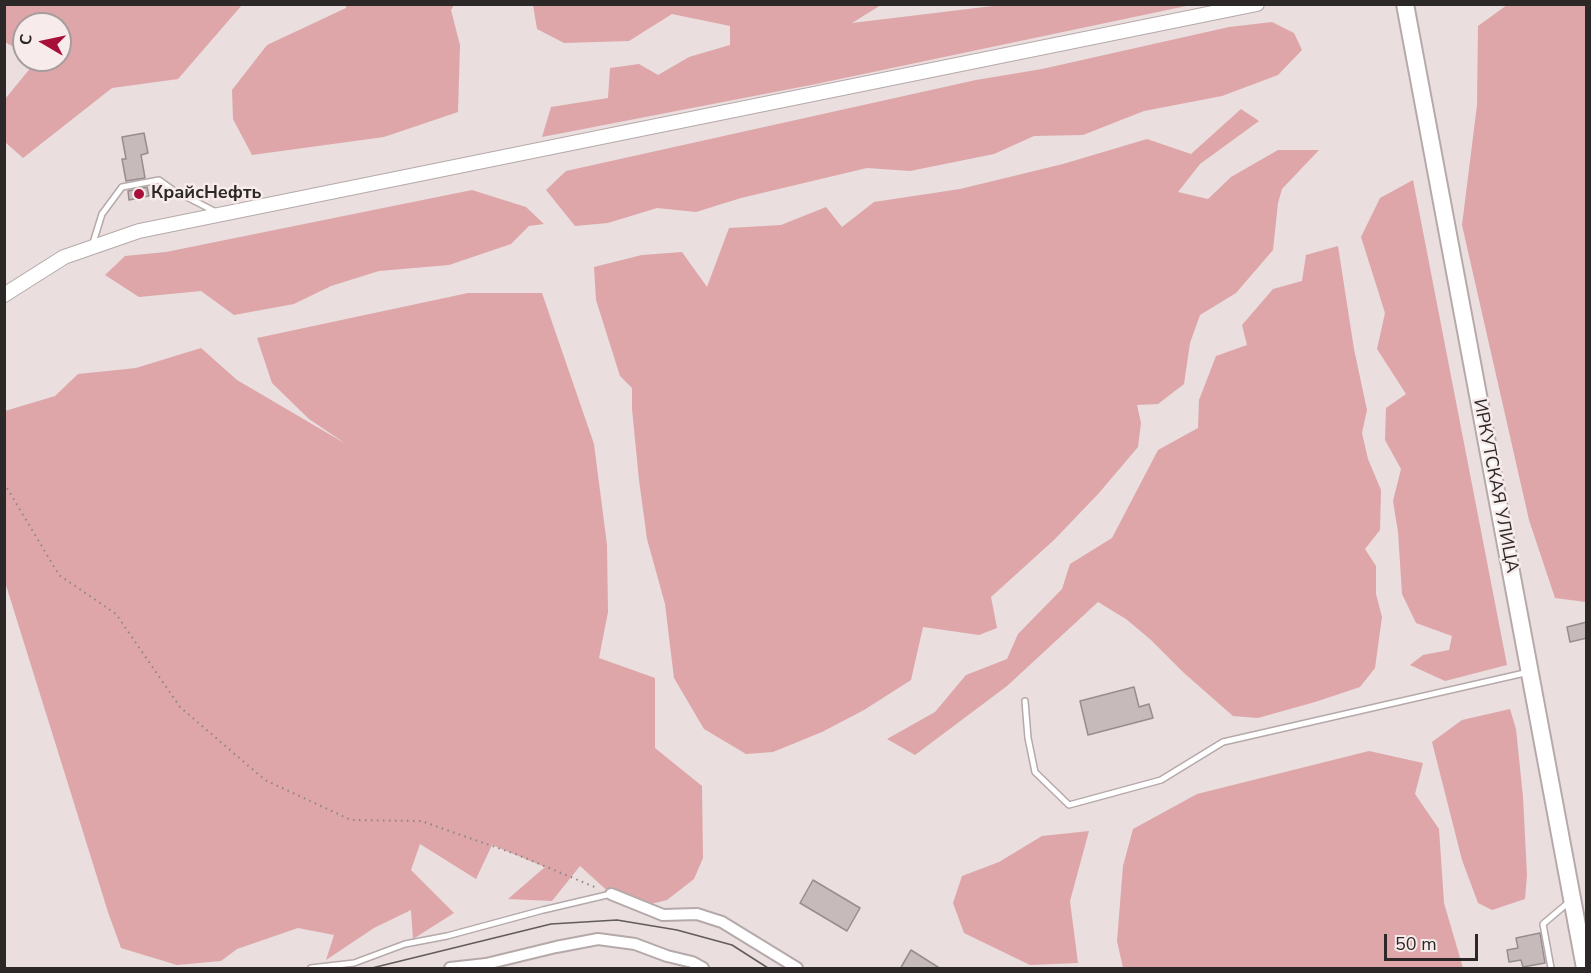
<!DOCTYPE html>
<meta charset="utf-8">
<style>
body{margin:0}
#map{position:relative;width:1591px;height:973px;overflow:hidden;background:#eadede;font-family:"Nunito Sans",sans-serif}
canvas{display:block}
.frame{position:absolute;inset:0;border:6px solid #2c2828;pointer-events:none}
.north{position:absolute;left:12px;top:12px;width:60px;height:60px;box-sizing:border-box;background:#f7ebeb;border:2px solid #a69d9d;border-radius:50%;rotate:279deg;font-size:16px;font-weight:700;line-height:24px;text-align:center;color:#2c2828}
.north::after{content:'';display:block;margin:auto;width:21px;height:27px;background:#a70f38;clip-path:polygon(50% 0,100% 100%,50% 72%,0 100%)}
.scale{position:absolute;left:1384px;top:934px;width:94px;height:27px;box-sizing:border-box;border:3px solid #2c2828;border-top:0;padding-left:8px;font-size:18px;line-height:21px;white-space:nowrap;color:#2c2828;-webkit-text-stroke:4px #f7ebeb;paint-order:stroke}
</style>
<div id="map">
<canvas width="1591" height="973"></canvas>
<div class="frame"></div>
<div class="north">С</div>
<div class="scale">50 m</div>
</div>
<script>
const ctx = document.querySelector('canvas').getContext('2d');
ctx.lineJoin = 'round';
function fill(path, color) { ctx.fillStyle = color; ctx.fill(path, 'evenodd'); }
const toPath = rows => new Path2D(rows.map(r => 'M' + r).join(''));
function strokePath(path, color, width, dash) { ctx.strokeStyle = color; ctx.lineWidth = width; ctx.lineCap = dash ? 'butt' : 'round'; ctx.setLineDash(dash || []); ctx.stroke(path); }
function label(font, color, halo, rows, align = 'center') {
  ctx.font = font + ' "Nunito Sans",sans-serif'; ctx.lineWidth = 5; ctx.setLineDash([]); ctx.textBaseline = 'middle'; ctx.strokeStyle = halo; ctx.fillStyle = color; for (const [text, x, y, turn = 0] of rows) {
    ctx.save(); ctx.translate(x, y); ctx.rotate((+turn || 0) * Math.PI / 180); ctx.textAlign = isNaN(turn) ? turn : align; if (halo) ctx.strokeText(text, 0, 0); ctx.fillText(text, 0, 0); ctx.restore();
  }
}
fill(toPath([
 [5,4,242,4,242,5,178,79,112,88,23,158,5,142,5,99,37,60,60,60,60,24,24,24,24,53,5,42],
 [346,5,454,5,451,10,460,45,458,112,384,137,252,155,233,119,232,90,267,45,346,8],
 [1001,5,1191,5,816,84,542,137,551,107,608,98,610,68,639,64,658,75,689,57,730,45,730,26,672,14,629,41,564,43,537,29,533,5,881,5,852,23],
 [1507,5,1586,5,1586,602,1555,598,1529,520,1462,225,1477,105,1478,26],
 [1272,22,1294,33,1302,50,1278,75,1222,96,1144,111,1083,135,1034,136,994,154,910,171,867,168,741,198,696,212,657,208,608,223,575,226,546,190,566,171,976,80,1042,69,1229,27],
 [1241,109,1259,121,1200,164,1178,192,1208,199,1231,177,1278,150,1319,150,1282,189,1278,203,1273,250,1236,293,1200,315,1190,343,1184,384,1158,404,1137,405,1141,423,1138,447,1099,493,1054,540,991,597,997,628,979,635,923,627,911,680,864,710,822,732,773,752,746,754,704,729,674,678,665,604,647,539,639,480,632,409,632,388,620,376,596,300,594,267,642,255,682,252,707,287,729,228,781,225,826,207,842,227,874,202,960,189,1063,164,1147,139,1191,154],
 [1413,180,1507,665,1445,681,1410,665,1423,655,1449,650,1452,636,1416,623,1402,594,1398,532,1393,501,1401,469,1385,440,1386,408,1406,394,1377,349,1385,313,1361,237,1380,198],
 [472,190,526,207,544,224,529,226,511,244,449,265,379,271,331,286,294,304,234,315,201,291,139,297,105,275,125,256,166,252],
 [1338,246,1354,349,1367,410,1362,433,1368,459,1381,490,1380,530,1365,549,1376,566,1376,594,1382,617,1375,668,1360,687,1315,702,1258,718,1233,716,1184,673,1151,640,1126,619,1098,602,1007,686,915,755,887,739,935,712,966,675,1007,659,1018,634,1062,589,1070,564,1112,538,1158,450,1198,428,1199,400,1216,356,1247,345,1242,325,1273,289,1302,281,1306,255],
 [468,293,542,293,594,444,607,545,608,612,599,658,655,678,655,748,702,786,703,858,694,879,667,900,635,908,611,894,580,866,552,901,508,899,545,867,492,845,476,879,420,844,411,870,454,913,413,939,411,910,374,928,326,960,334,935,298,928,237,949,221,961,177,965,121,948,108,912,5,582,5,411,55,396,78,374,136,368,201,348,237,380,346,444,309,419,272,383,257,338],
 [1510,709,1516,729,1523,797,1527,875,1525,899,1492,910,1478,903,1462,860,1432,742,1462,720],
 [1369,751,1423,763,1415,794,1439,829,1444,903,1463,968,1123,968,1117,941,1123,866,1133,829,1197,794],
 [1089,831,1070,901,1078,963,1030,965,964,933,953,903,962,876,999,862,1042,836]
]), '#dea6a9');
const building = toPath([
 [144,133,148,153,141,155,145,178,126,181,122,159,126,159,122,137,144,133],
 [147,187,149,196,129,200,128,191,147,187],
 [1587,622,1587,638,1570,642,1567,627,1587,622],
 [1134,687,1139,707,1149,704,1153,718,1088,735,1080,701,1134,687],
 [813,880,860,908,847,931,800,903,813,880],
 [1540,933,1545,963,1523,967,1521,960,1509,962,1507,950,1518,948,1516,938,1540,933],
 [911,950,941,969,900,969,911,950]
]);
fill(building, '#c6baba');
strokePath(building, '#988d8d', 1.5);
const service = toPath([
 [92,246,102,214,122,187,159,180,173,190,216,212],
 [1025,701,1028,738,1035,772,1069,805,1161,780,1223,742,1529,672],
 [311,968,354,963,405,944,447,936,543,910,611,894],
 [1551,968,1543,924,1569,902]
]);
const minor = toPath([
 [611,894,663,915,697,914,722,922,797,968],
 [450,968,486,964,556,947,598,939,635,944,667,956,692,962,703,968]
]);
const tertiary = toPath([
 [4,295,64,257,139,231,1257,4]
]);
const primary = toPath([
 [1405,4,1585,968]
]);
strokePath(service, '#b5a9aa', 8);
strokePath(minor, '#b5a9aa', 14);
strokePath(tertiary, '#b5a9aa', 16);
strokePath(primary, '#b5a9aa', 20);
strokePath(toPath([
 [4,483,59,575,116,614,180,707,265,780,351,820,421,821,518,855,597,888]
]), '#8d8585', 2, [1.5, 4.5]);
strokePath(service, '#fff', 5);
strokePath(minor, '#fff', 10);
strokePath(tertiary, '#fff', 14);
strokePath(primary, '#fff', 16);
strokePath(toPath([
 [372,968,551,924,617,920,677,930,732,945,768,968]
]), '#625b5b', 1.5);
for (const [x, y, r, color] of [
 [139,194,6,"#a70f38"]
]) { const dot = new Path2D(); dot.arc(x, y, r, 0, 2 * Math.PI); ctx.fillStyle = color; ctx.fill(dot); strokePath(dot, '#f7ebeb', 2); }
label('bold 18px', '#2c2828', '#f7ebeb', [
 ["КрайсНефть",151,194]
], 'left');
label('18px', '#2c2828', '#f7ebeb', [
 ["ИРКУТСКАЯ УЛИЦА",1495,486,79]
]);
</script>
